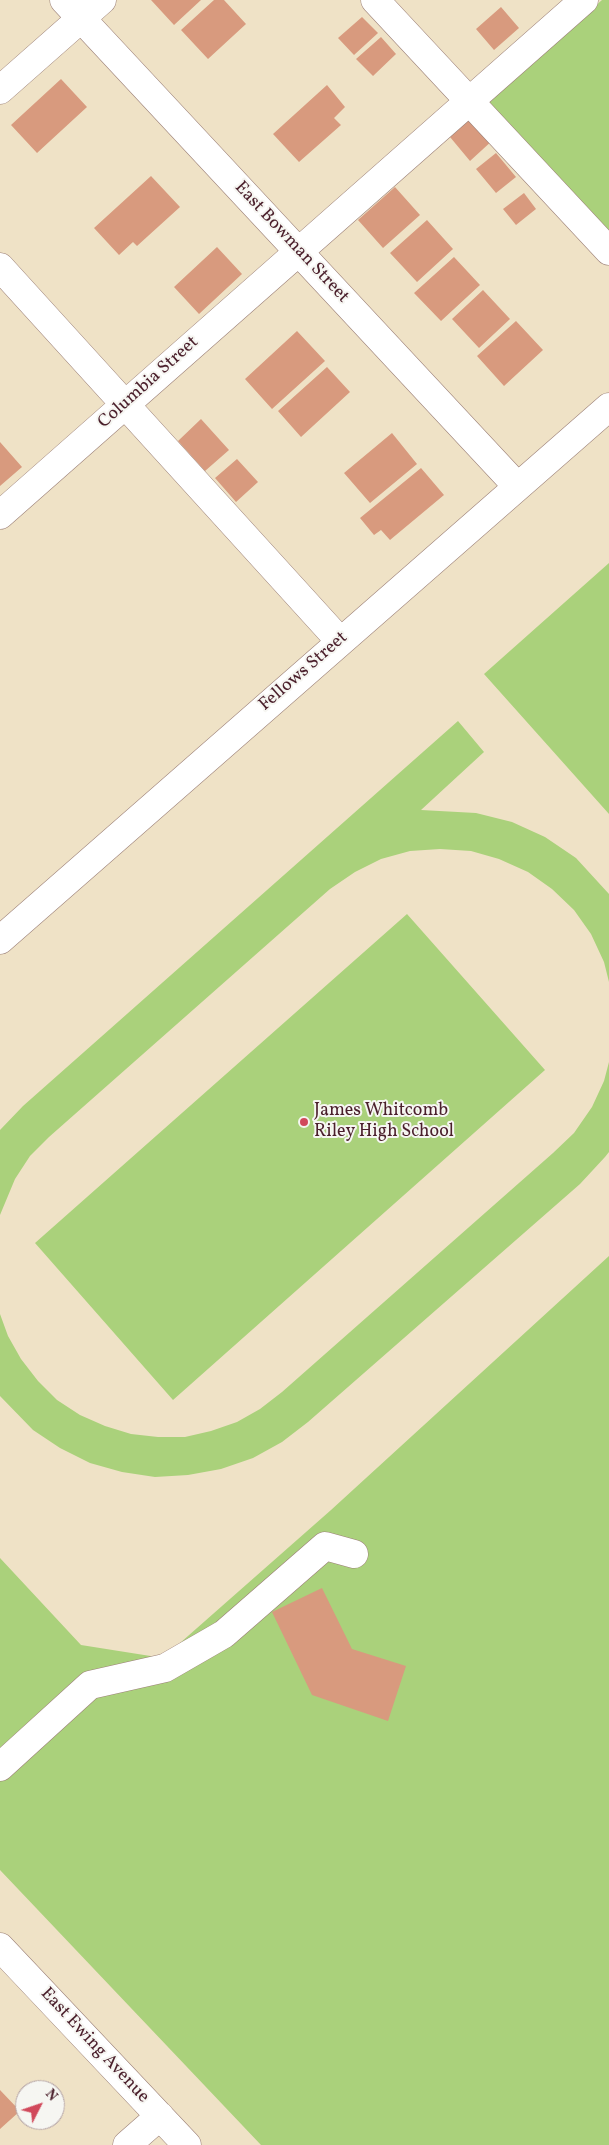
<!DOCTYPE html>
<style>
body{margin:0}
#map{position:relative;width:609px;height:2145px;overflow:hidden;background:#efe2c6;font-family:Vollkorn,serif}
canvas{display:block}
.north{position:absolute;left:15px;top:2080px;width:50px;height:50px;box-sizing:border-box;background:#f6f6f2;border:1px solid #b1a0a2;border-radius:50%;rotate:49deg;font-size:14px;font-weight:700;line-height:20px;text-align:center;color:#4a1f2b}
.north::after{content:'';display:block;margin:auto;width:18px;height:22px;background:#d1495b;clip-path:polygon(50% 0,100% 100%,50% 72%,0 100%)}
</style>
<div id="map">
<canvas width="609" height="2145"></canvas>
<div class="north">N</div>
</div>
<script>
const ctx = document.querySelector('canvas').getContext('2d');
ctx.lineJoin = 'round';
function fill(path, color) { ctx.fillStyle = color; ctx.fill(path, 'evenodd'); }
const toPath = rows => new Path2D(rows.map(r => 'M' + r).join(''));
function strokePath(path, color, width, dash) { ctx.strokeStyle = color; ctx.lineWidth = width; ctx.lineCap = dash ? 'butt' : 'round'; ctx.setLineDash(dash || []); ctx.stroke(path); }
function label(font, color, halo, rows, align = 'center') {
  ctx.font = font + ' Vollkorn,serif'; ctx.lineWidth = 4; ctx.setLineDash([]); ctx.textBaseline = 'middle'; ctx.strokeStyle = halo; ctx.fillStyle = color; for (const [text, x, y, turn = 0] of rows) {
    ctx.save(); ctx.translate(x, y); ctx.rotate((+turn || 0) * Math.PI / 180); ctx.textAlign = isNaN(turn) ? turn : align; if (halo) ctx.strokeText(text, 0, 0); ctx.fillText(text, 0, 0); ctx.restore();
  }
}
fill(toPath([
 [602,0,609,0,609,235,486,103],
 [609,563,609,814,484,674],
 [458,721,484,752,421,810,476,813,512,822,545,837,576,858,609,894,609,982,604,962,591,934,574,910,552,889,528,872,499,859,471,851,440,849,410,851,381,859,355,872,330,889,49,1137,30,1156,15,1179,0,1215,0,1130,23,1106],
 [407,914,545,1070,173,1400,35,1243],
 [609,1062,609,1152,605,1157,580,1184,308,1422,282,1442,253,1458,221,1469,188,1475,155,1477,122,1472,90,1463,60,1448,33,1430,0,1396,0,1314,8,1336,21,1359,38,1381,57,1400,80,1415,105,1426,131,1434,158,1437,185,1437,211,1431,237,1422,260,1409,282,1392,553,1153,574,1133,592,1107,604,1081],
 [609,1256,609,2145,261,2145,0,1870,0,1558,81,1645,163,1658,331,1510]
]), '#aad17b');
fill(toPath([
 [151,0,201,0,174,25],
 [214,0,224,0,246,24,208,59,181,30],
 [501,7,519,28,494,50,476,29],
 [362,17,378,33,354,55,338,38],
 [381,37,396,54,373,76,356,59],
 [61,79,87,107,37,153,11,125],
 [327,85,345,107,334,118,341,125,299,162,273,134],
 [473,116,494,139,470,161,450,137],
 [496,153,516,177,496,193,476,169],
 [151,176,180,207,137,246,133,242,119,255,94,228],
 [395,187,420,215,383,248,358,220],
 [524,193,536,209,516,225,503,209],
 [427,220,453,249,417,282,390,253],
 [217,247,242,274,199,314,174,287],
 [454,257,480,285,441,321,414,293],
 [483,290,510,319,479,348,452,319],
 [516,321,543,350,504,386,477,356],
 [297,331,325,361,272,409,245,379],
 [327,367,350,392,301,437,278,411],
 [201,419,229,450,205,471,178,441],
 [392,433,417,464,370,503,344,473],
 [0,442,22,467,0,486],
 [237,459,258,482,236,502,215,478],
 [421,468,444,495,390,540,381,530,374,535,360,518],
 [322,1588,352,1649,406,1666,388,1721,312,1695,272,1612],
 [0,2090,20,2111,0,2129]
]), '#d89a7e');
const minor = toPath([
 [64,0,517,486],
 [375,0,609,251],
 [0,90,102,0],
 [0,267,340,641],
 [0,515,584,0],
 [0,940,609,407],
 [0,1767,90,1685,165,1668,224,1634,325,1546,354,1554],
 [0,1947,187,2145],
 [127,2145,160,2116]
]);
strokePath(minor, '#9c8078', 29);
strokePath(minor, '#fff', 28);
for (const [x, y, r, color] of [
 [304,1122,5,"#d1495b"]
]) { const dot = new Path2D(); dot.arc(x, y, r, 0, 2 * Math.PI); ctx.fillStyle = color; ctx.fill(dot); strokePath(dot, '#f6f6f2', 2); }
label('18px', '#4a1f2b', '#f6f6f2', [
 ["East Bowman Street",291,243,47],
 ["Columbia Street",149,383,-42],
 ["Fellows Street",304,672,-41],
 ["East Ewing Avenue",94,2046,47]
]);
label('18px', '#4a1f2b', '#f6f6f2', [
 ["James Whitcomb",314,1112],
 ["Riley High School",314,1133]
], 'left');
</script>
